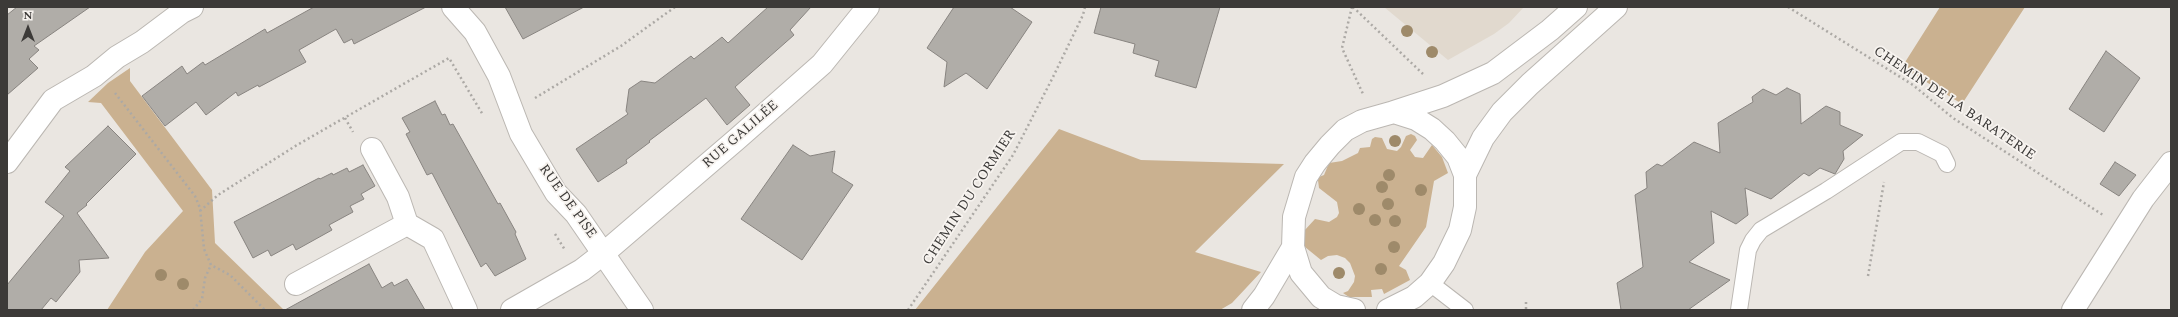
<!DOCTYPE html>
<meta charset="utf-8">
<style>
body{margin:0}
#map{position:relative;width:2178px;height:317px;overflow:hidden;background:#eae6e1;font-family:Spectral,serif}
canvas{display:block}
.frame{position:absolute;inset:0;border:8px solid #3c3a38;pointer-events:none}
.north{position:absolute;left:8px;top:8px;width:40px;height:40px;-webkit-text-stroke:3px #f7f3ef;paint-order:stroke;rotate:0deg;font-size:11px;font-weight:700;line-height:16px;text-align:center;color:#3c3a38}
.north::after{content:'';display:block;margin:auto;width:14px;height:18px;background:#3c3a38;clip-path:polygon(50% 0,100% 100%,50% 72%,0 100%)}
</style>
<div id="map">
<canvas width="2178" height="317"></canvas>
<div class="frame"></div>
<div class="north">N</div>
</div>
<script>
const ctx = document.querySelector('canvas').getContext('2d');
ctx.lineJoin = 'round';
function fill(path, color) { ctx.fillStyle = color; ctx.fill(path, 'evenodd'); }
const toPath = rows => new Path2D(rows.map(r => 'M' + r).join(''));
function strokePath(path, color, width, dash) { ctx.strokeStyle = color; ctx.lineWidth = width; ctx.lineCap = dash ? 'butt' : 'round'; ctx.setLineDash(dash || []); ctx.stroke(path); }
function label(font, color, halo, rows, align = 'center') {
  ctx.font = font + ' Spectral,serif'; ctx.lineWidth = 3.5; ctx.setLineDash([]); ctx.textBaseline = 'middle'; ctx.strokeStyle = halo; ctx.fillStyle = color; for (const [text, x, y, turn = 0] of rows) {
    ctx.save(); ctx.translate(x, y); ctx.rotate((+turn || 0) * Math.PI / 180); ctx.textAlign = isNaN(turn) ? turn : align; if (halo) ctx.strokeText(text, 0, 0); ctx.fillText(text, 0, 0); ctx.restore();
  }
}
fill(toPath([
 [1384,7,1524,7,1509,23,1494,34,1448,60]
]), '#e1d9ce');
fill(toPath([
 [1940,7,2025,7,1962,104,1902,67],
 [130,68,130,81,212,190,215,243,284,310,107,310,145,252,183,211,101,103,88,102,108,83],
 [1059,129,1141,160,1284,164,1195,252,1261,272,1232,303,1220,310,915,310],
 [1411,134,1415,136,1417,140,1410,150,1415,157,1423,158,1432,145,1442,157,1448,173,1434,181,1426,227,1399,266,1406,270,1410,280,1384,294,1382,289,1371,290,1372,297,1349,297,1343,293,1348,291,1354,282,1355,276,1350,263,1345,258,1337,255,1328,256,1321,260,1305,247,1304,231,1315,219,1329,222,1337,217,1339,213,1337,202,1319,188,1318,180,1319,177,1324,175,1329,163,1342,161,1358,153,1360,148,1370,147,1372,139,1375,137,1382,138,1387,149,1397,151,1401,147,1406,136]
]), '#cab190');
const building = toPath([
 [17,7,90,7,34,46,39,50,29,59,38,68,7,95,7,15,17,7],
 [314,7,426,7,354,44,352,39,344,43,336,29,299,50,306,62,259,87,258,85,238,96,236,92,206,115,196,102,165,126,142,96,182,66,187,74,203,62,205,65,265,29,267,33,314,7],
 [505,7,584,7,523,39,505,7],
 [768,7,811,7,790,30,794,35,735,87,750,105,727,125,706,98,649,141,650,142,626,160,627,163,598,182,576,149,628,114,626,111,629,89,641,81,655,83,691,56,694,59,722,37,728,43,768,7],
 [954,7,1010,7,1032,22,987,89,966,73,944,87,947,62,927,48,954,7],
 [1101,7,1220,7,1196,88,1155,76,1159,61,1133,53,1135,44,1094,33,1101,7],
 [2106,51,2140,78,2104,132,2069,109,2106,51],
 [1787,88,1800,94,1801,124,1826,106,1840,112,1840,125,1863,135,1843,151,1844,159,1835,174,1820,168,1809,176,1804,173,1771,199,1745,188,1748,215,1736,224,1711,211,1714,243,1689,262,1730,280,1688,310,1621,310,1617,283,1643,267,1635,195,1647,188,1646,172,1657,164,1662,166,1694,142,1720,153,1718,123,1753,102,1752,97,1763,89,1776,95,1787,88],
 [435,101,442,115,445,114,450,125,453,124,498,204,500,203,516,232,515,234,526,259,495,276,486,263,481,267,432,173,427,175,406,134,410,132,402,118,435,101],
 [108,126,136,154,86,204,87,205,77,213,109,258,79,260,80,272,56,302,51,298,41,310,7,310,7,285,64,216,45,202,70,171,65,167,108,126],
 [793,145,810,156,835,151,832,172,853,185,802,260,741,219,793,145],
 [2115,162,2136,175,2119,196,2100,184,2115,162],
 [363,165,375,186,361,194,364,199,350,206,353,212,329,225,332,230,296,250,293,244,271,256,268,250,253,258,234,222,319,178,320,179,332,173,333,175,347,168,349,172,363,165],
 [369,264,382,288,392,282,394,286,407,279,425,310,285,310,369,264]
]);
fill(building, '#b0ada8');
strokePath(building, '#888480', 1);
const lane = toPath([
 [1430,283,1465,310],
 [1739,310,1748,250,1753,240,1761,230,1826,191,1901,142,1918,142,1942,154,1947,164]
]);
const street = toPath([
 [453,7,475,32,499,76,521,134,556,193,576,214,642,310],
 [372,149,398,197,407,224,433,239,466,310],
 [7,162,53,100,94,76,117,57,142,42,182,12,192,7],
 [296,284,407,224],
 [512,310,582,270,604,253,737,139,822,64,868,7],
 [2073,310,2143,199,2171,163]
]);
const secondary = toPath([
 [1394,112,1443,96,1493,73,1550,30,1576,7],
 [1465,175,1483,138,1502,112,1530,84,1616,7],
 [1253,310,1264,296,1293,247],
 [1354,310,1336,306,1321,297,1301,273,1293,247,1294,217,1306,177,1315,163,1330,145,1345,130,1362,121,1394,112,1416,119,1432,129,1445,141,1458,157,1465,175,1465,207,1460,230,1444,263,1430,283,1414,297,1388,310]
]);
strokePath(lane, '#bbb7b2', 18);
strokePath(street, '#bbb7b2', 24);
strokePath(secondary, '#bbb7b2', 24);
strokePath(toPath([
 [1352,7,1342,48,1363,94],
 [1353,7,1423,74],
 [1788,7,1913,85,1953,118,2103,215],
 [115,93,195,196,200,208,204,249,211,265,230,275,265,310],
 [535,98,621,46,675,7],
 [345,118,353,132],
 [200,211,218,195,297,145,449,58,483,115],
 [555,234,565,250],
 [1868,276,1884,182],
 [1526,302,1526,310],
 [193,310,202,299,205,278,211,265],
 [908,310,1013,155,1053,77,1083,15,1085,7]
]), '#aca9a5', 2.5, [2, 3]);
strokePath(lane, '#fff', 16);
strokePath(street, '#fff', 22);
strokePath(secondary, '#fff', 22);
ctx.fillStyle = '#9e8a6a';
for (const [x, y] of [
 [1407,31],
 [1432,52],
 [1395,141],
 [1389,175],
 [1382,187],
 [1421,190],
 [1388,204],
 [1359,209],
 [1375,220],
 [1395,221],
 [1394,247],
 [1381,269],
 [1339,273],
 [161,275],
 [183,284]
]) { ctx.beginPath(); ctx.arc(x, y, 6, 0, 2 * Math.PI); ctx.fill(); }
label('14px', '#3c3a38', '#f7f3ef', [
 ["CHEMIN DE LA BARATERIE",1954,104,34],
 ["RUE GALILÉE",741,135,-41],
 ["CHEMIN DU CORMIER",970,198,-57],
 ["RUE DE PISE",567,202,54]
]);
</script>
